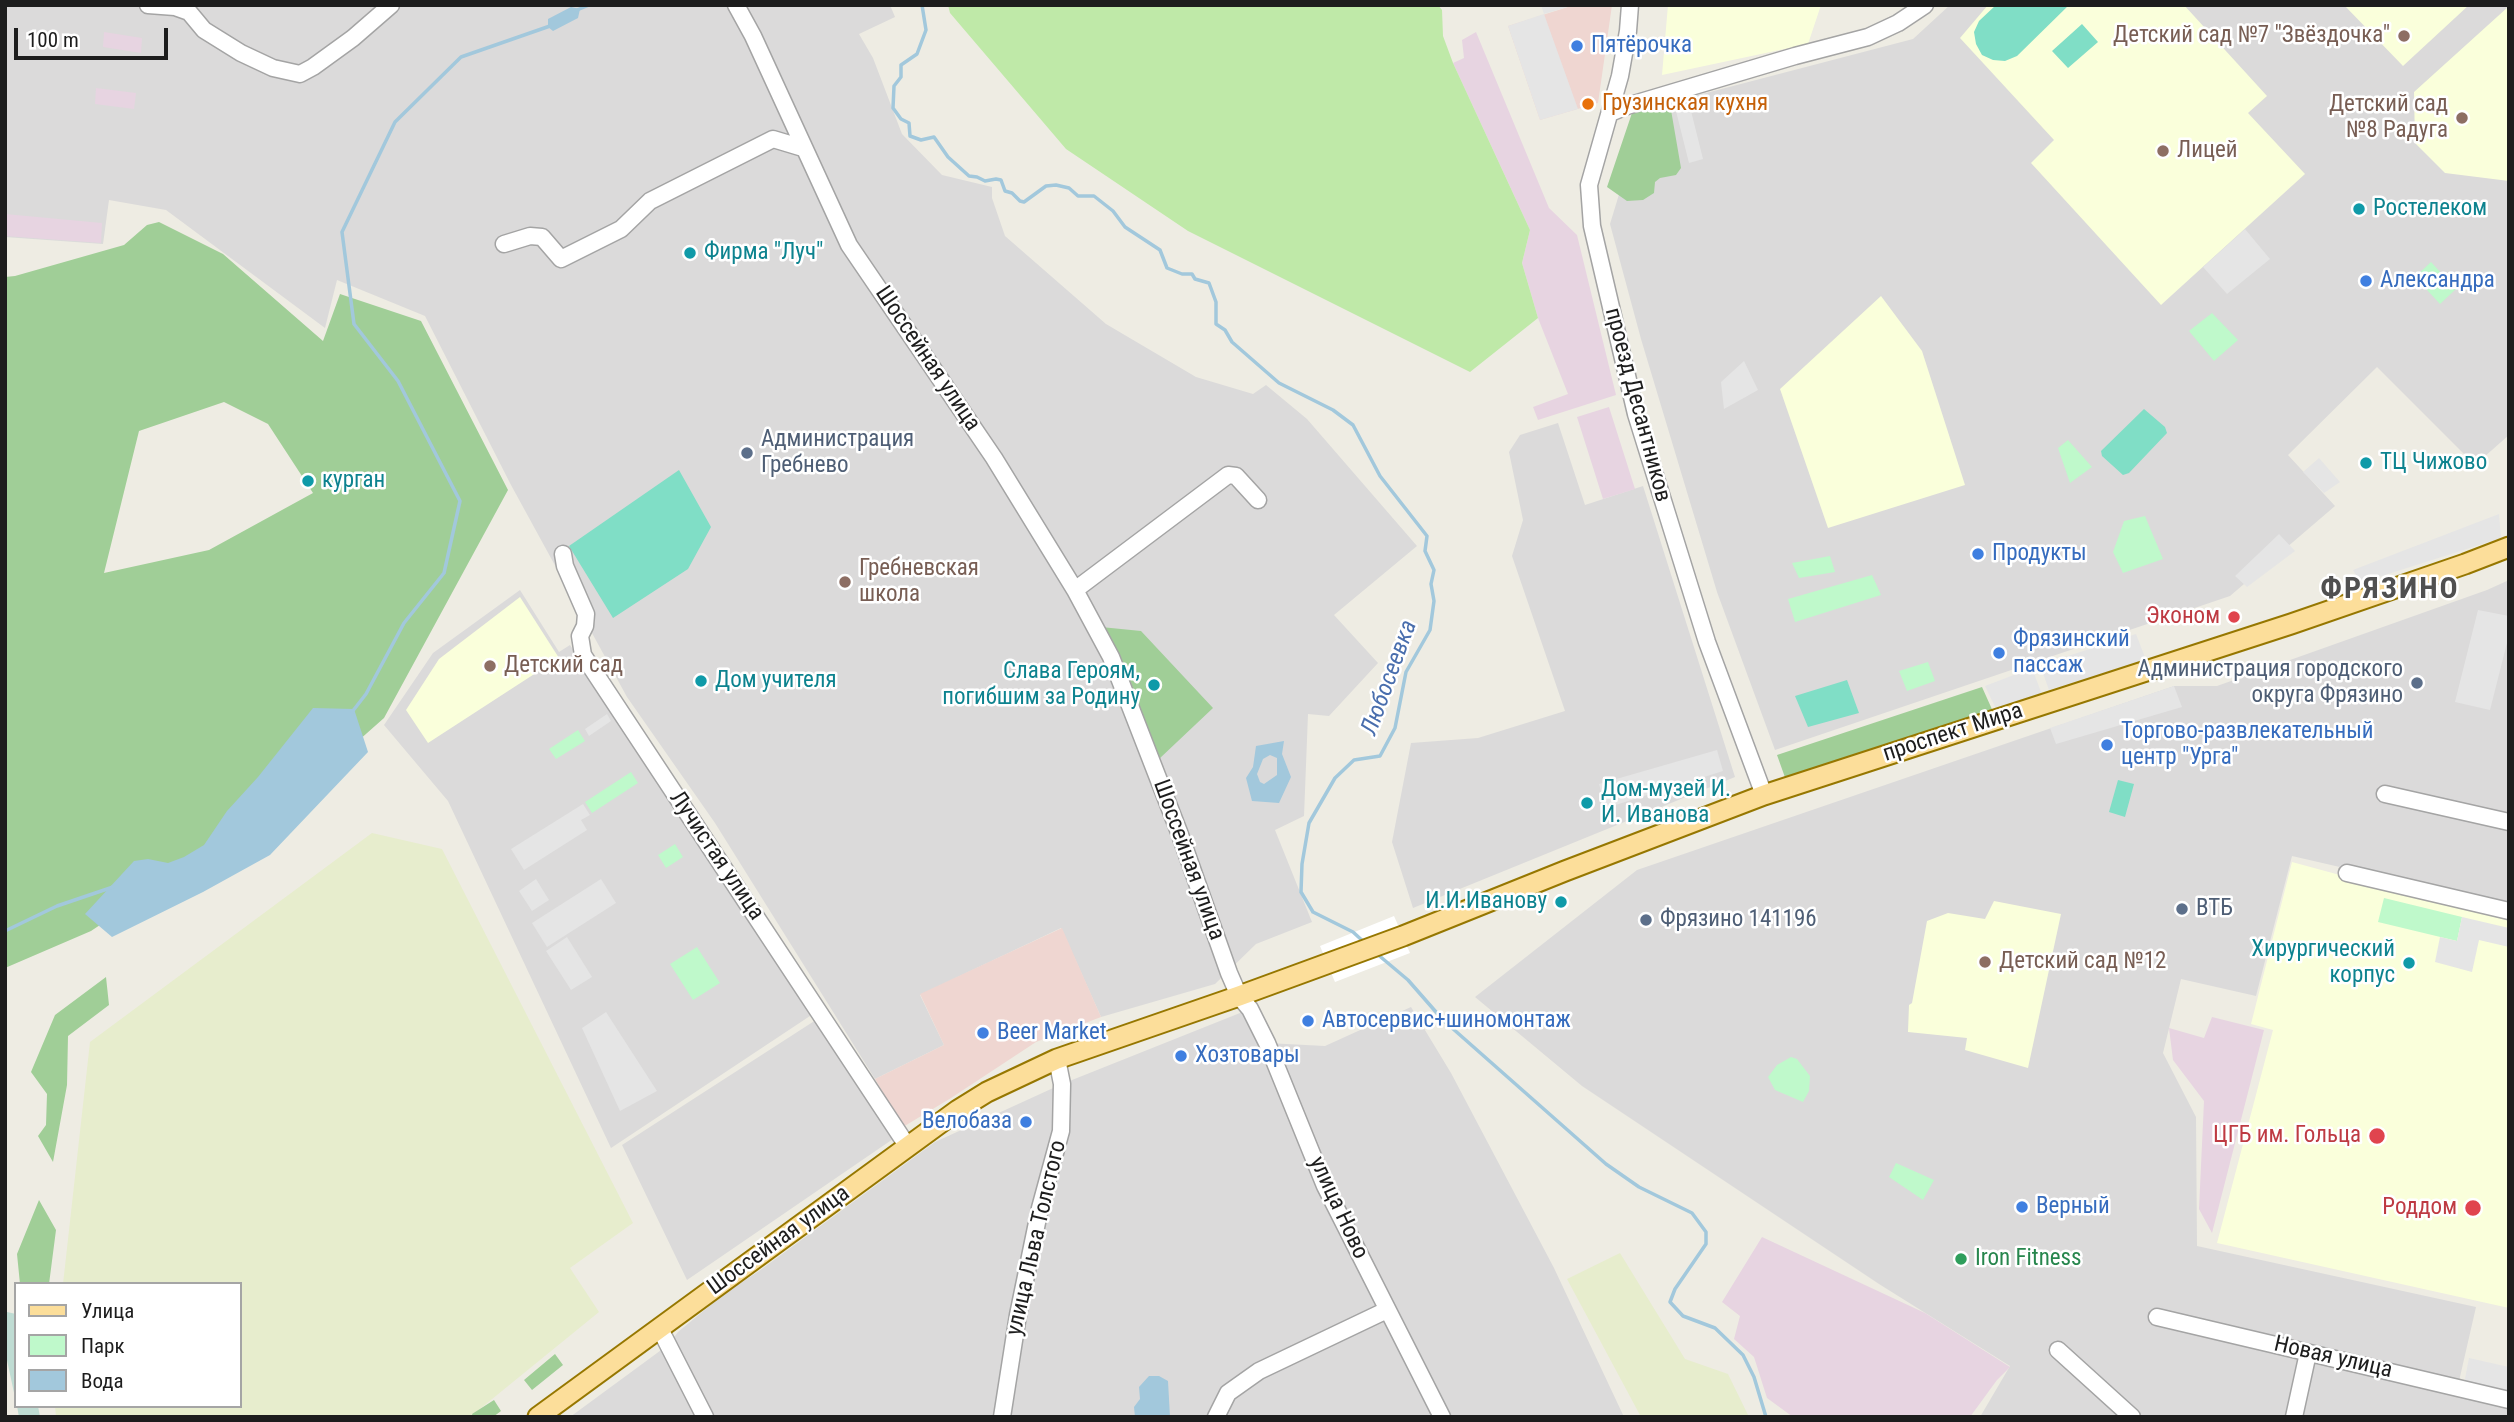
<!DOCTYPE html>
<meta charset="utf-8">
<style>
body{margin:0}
#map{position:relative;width:2514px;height:1422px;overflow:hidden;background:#eeece3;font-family:"Roboto Condensed",sans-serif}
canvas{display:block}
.frame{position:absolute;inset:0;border:7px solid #1d1d1d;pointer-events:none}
.legend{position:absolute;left:14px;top:1282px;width:228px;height:126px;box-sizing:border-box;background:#fff;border:2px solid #a5a5a5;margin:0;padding:9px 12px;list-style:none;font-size:21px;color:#1d1d1d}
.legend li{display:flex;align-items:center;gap:14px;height:35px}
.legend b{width:35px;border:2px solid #a5a5a5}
.scale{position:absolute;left:14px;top:28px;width:154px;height:32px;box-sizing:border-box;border:4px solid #1d1d1d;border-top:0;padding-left:9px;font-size:21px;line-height:24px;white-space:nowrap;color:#1d1d1d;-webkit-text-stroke:5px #fff;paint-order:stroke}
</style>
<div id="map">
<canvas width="2514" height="1422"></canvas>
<div class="frame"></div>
<ul class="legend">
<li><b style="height:9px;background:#fcde9a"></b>Улица</li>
<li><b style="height:19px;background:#bff9cb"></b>Парк</li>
<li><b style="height:19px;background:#a2c8dc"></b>Вода</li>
</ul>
<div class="scale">100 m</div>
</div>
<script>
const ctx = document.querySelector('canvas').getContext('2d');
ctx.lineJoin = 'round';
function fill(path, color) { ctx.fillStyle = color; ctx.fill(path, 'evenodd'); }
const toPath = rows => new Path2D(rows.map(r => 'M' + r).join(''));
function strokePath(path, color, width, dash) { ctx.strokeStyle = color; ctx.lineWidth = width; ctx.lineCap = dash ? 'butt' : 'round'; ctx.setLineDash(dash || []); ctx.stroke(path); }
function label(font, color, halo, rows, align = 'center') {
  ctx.font = font + ' "Roboto Condensed",sans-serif'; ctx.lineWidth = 5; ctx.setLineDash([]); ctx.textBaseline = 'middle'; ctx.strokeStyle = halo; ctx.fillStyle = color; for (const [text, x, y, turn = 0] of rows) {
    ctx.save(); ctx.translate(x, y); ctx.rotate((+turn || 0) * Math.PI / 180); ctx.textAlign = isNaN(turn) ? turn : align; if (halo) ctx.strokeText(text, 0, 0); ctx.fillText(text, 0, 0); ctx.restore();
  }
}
fill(toPath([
 [5,5,890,5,895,17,859,34,873,58,902,134,942,175,992,187,992,198,1005,236,1106,324,1196,377,1253,394,1266,385,1307,419,1417,546,1334,615,1378,663,1329,716,1308,714,1304,816,1275,830,1312,922,1256,944,1215,984,1101,1017,1061,928,920,995,944,1045,875,1079,715,823,627,697,511,485,425,316,337,280,325,328,166,210,109,200,103,244,5,237],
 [1950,5,2509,5,2509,435,2475,465,2377,367,2288,455,2335,506,2230,596,1775,750,1717,592,1641,339,1610,224,1645,109,1913,39],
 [1558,423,1585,505,1643,486,1735,777,1413,908,1392,842,1411,743,1478,738,1565,711,1512,556,1523,520,1509,452,1520,435],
 [2509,580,2509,906,2292,856,2256,996,2181,979,2163,1053,2196,1117,2197,1246,2476,1307,2457,1390,2509,1404,2509,1417,1980,1417,2010,1366,1879,1284,1582,1086,1475,997,1637,870,2174,686,2217,686,2487,590],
 [520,590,559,652,570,645,816,1012,611,1148,448,801,384,725,433,653],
 [1411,1007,1451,1073,1554,1268,1624,1417,570,1417,668,1345,678,1332,724,1294,759,1271,935,1142,1062,1084,1250,1009,1267,1043,1325,1046],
 [819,1018,893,1139,687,1280,622,1145]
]), '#dbdada');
fill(toPath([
 [1574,5,1612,5,1598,103,1540,120,1508,26],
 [1062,928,1101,1017,1036,1042,951,1098,903,1127,875,1079,944,1045,920,994]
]), '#efd6d1');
fill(toPath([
 [104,32,142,38,141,53,103,47],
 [1476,32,1549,208,1577,235,1616,395,1538,420,1533,407,1568,394,1538,318,1522,263,1530,230,1453,63,1464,58,1462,40],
 [96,88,136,93,134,109,95,104],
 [5,214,102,223,101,243,5,236],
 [1609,407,1635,489,1603,499,1577,417],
 [2212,1017,2264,1030,2212,1233,2199,1209,2204,1101,2173,1060,2169,1028,2204,1038],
 [1762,1237,1925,1313,2010,1367,1997,1380,1970,1417,1793,1417,1767,1398,1754,1357,1734,1339,1740,1316,1722,1302]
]), '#e7d4e1');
fill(toPath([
 [1668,5,1821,5,1808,44,1662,75],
 [1988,5,2184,5,2267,96,2248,113,2305,174,2161,305,2031,163,2054,140,1960,38],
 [2344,5,2469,5,2403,66],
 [2508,7,2509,181,2445,173,2415,143,2414,92],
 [1881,296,1922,351,1965,485,1828,528,1780,389],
 [520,597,559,658,428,743,406,710,439,659],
 [2292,862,2509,921,2509,1308,2217,1243,2273,1030,2251,1024],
 [1994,901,2061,914,2028,1068,1965,1050,1967,1038,1908,1032,1909,1005,1912,1003,1927,921,1948,913,1985,919]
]), '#faffdb');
fill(toPath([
 [372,833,442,849,633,1223,570,1268,599,1312,470,1417,56,1417,55,1406,240,1406,240,1284,63,1284,90,1042],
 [1620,1253,1685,1359,1728,1374,1749,1417,1641,1417,1567,1279]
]), '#e7edcd');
fill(toPath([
 [948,5,1438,5,1442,10,1443,36,1453,63,1530,230,1522,263,1538,318,1470,372,1188,231,1066,149,950,13]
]), '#bfe9a8');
fill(toPath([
 [1633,110,1671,110,1681,168,1676,175,1660,178,1655,182,1654,193,1643,200,1627,201,1607,187],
 [159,222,223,254,323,341,340,294,421,321,508,490,384,718,305,788,91,931,5,968,5,277,15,276,124,245,147,225],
 [224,402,268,424,313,493,209,550,104,573,139,431],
 [1101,627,1141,631,1213,708,1159,759,1131,683],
 [1982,687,1995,716,1787,783,1777,755],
 [106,977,109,1005,68,1036,67,1085,53,1162,38,1136,46,1125,47,1094,31,1072,55,1015],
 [39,1200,56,1230,49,1284,20,1284,17,1254],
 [555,1354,563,1365,532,1390,524,1380],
 [494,1400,501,1411,493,1417,473,1417,472,1414]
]), '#a0ce97');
fill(toPath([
 [7,1312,16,1314,16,1402,5,1351],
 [17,1406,38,1406,40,1417,19,1417]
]), '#bfdcd3');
fill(toPath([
 [2431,262,2456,289,2440,304,2415,277],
 [2212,313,2238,340,2214,361,2189,331],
 [2068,440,2092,467,2070,483,2058,448],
 [2145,516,2163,559,2123,573,2113,552,2124,521],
 [1830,556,1835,572,1799,578,1792,563],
 [1872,575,1881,595,1795,622,1788,599],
 [1928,662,1935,681,1907,691,1899,671],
 [578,730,585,741,556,759,549,749],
 [631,772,638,783,592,813,585,802],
 [675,844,683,857,666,868,658,855],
 [2384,898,2462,917,2457,941,2378,922],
 [697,947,720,983,693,1000,670,964],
 [1791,1057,1797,1059,1810,1076,1809,1091,1803,1102,1775,1090,1768,1077,1777,1065],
 [1896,1163,1934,1180,1923,1200,1889,1177]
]), '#bff9cb');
fill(toPath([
 [1996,5,2069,5,2017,56,2005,61,1993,60,1982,55,1976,44,1974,32,1979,21],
 [2082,24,2098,42,2068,68,2052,51],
 [2144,409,2165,427,2167,433,2129,473,2123,475,2102,456,2101,451],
 [679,470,711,527,688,569,613,618,569,546],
 [1847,680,1859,713,1808,727,1795,696],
 [2118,780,2134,784,2125,817,2109,812]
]), '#80dec6');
fill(toPath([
 [1541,5,1574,5,1544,14,1578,109,1540,120,1508,26,1544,14],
 [1690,107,1703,159,1689,163,1676,111],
 [2245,229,2270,259,2227,294,2203,267],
 [1744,361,1758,390,1724,409,1721,382],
 [2319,458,2340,482,2324,493,2303,472],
 [2499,514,2501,538,2360,583,2353,570],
 [2279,534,2295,551,2247,587,2235,576],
 [2478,610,2509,616,2509,635,2490,710,2455,702],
 [2136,634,2146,660,2049,690,2040,665],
 [2032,668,2044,700,1999,715,1985,686],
 [2174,686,2182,707,2056,744,2050,728],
 [607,714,611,721,589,736,585,729],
 [1717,750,1723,771,1606,808,1599,784],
 [583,804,590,815,581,820,587,830,524,870,511,849],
 [536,879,549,900,532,911,519,891],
 [601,879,616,903,547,947,532,923],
 [2462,917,2509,928,2509,947,2479,940,2472,972,2435,962,2440,937,2457,941],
 [567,937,592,977,571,990,546,951],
 [606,1012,657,1091,620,1111,582,1028],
 [2469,1358,2509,1367,2509,1394,2464,1384]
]), '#e5e5e5');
fill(toPath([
 [571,7,580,9,578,18,553,31,548,27,548,19],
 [313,708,354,709,368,752,270,855,203,892,112,937,85,914,134,861,148,859,168,863,184,857,204,845,227,811,258,777],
 [1284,741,1282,754,1291,777,1279,803,1252,801,1246,778,1253,767,1256,746],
 [1270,755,1277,758,1277,775,1264,784,1260,782,1257,774,1263,759],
 [1149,1376,1159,1376,1168,1381,1170,1417,1135,1417,1134,1407,1140,1399,1139,1387]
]), '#a2c8dc');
fill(toPath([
 [1394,916,1410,953,1335,982,1320,946]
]), '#fff');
strokePath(toPath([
 [922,5,926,30,917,54,901,65,901,77,894,86,893,108,901,119,909,123,910,136,921,140,934,137,948,157,969,176,977,177,985,181,996,179,1001,180,1005,191,1012,193,1020,201,1024,202,1046,186,1056,185,1069,188,1078,196,1094,196,1113,211,1125,227,1160,250,1167,268,1182,274,1192,274,1195,279,1209,283,1216,302,1216,324,1225,330,1232,342,1279,383,1333,410,1353,425,1380,476,1427,536,1425,551,1434,570,1431,584,1434,601,1430,630,1406,672,1395,728,1380,756,1354,760,1335,778,1309,823,1302,864,1301,892,1313,912,1353,932,1365,943],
 [577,10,589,5],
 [352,712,366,694,404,623,444,573,460,501,398,381,354,324,342,232,395,122,461,57,550,26],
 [5,931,57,906,113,887],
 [1376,953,1408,980,1443,1020,1606,1164,1639,1187,1692,1213,1706,1232,1706,1244,1675,1289,1670,1302,1683,1316,1715,1328,1743,1355,1754,1377,1766,1417]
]), '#a2c8dc', 3.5);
const minor = toPath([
 [148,5,175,7,189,12,204,30,241,53,273,68,300,74,313,67,353,38,391,5],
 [736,5,753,36,849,245,994,458,1075,590,1111,657,1179,832,1229,973,1239,996,1250,1009,1267,1043,1325,1186,1442,1417],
 [1630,5,1628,31,1620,76,1589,185,1592,226,1636,414,1707,642,1764,795],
 [1610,113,1627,106,1795,56,1868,37,1898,23,1925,5],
 [504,244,530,236,542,237,561,259,621,229,650,201,773,139,803,148],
 [563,554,565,566,586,614,585,626,580,636,583,655,908,1147],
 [1075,590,1228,475,1236,476,1258,500],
 [2385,794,2509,822],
 [2347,873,2509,911],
 [2157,1317,2509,1400],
 [660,1329,705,1417],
 [2058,1350,2132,1417],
 [1002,1417,1018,1315,1040,1208,1061,1131,1062,1084,1057,1059],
 [1216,1417,1228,1393,1259,1371,1387,1310],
 [2294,1417,2308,1353]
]);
const major = toPath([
 [538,1417,958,1110,987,1092,1057,1059,1239,996,1403,936,1565,871,1764,795,2291,624,2465,564,2509,547]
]);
strokePath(minor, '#a4a4a4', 19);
strokePath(major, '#967700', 23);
strokePath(minor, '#fff', 16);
strokePath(major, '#fcde9a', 19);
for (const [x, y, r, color] of [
 [2404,36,7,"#8d6e63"],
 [1577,46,7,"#3f7fe0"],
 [1588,104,7,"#e8710a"],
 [2462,118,7,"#8d6e63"],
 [2163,151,7,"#8d6e63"],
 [2359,209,7,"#0f9aa8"],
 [690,253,7,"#0f9aa8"],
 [2366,281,7,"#3f7fe0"],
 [747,453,7,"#5c6f8a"],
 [2366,463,7,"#0f9aa8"],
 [308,481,7,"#0f9aa8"],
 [1978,554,7,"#3f7fe0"],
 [845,582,7,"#8d6e63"],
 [2234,617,7,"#e0444e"],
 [1999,653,7,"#3f7fe0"],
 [490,666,7,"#8d6e63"],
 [701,681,7,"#0f9aa8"],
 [2417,683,7,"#5c6f8a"],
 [1154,685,7,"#0f9aa8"],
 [2107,745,7,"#3f7fe0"],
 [1587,803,7,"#0f9aa8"],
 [1561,902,7,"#0f9aa8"],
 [2182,909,7,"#5c6f8a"],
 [1646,920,7,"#5c6f8a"],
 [1985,962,7,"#8d6e63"],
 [2409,963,7,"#0f9aa8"],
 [1308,1021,7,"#3f7fe0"],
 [983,1033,7,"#3f7fe0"],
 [1181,1056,7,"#3f7fe0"],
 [1026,1122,7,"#3f7fe0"],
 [2377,1136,9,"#e0444e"],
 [2022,1207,7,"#3f7fe0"],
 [2473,1208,9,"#e0444e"],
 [1961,1259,7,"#2e9e5b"]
]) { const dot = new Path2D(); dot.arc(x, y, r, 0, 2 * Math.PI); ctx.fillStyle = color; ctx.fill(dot); strokePath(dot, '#fff', 2.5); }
label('23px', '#785e54', '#fff', [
 ["Детский сад №7 \"Звёздочка\"",2390,36,"right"],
 ["Детский сад",2448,105,"right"],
 ["№8 Радуга",2448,131,"right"],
 ["Лицей",2177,151],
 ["Гребневская",859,569],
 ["школа",859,595],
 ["Детский сад",504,666],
 ["Детский сад №12",1999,962]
], 'left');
label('23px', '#366cbe', '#fff', [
 ["Пятёрочка",1591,46],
 ["Александра",2380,281],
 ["Продукты",1992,554],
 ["Фрязинский",2013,640],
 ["пассаж",2013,666],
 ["Торгово-развлекательный",2121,732],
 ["центр \"Урга\"",2121,758],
 ["Автосервис+шиномонтаж",1322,1021],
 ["Beer Market",997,1033],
 ["Хозтовары",1195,1056],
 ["Велобаза",1012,1122,"right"],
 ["Верный",2036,1207]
], 'left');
label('23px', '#c56008', '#fff', [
 ["Грузинская кухня",1602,104]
], 'left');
label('23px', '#0d838f', '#fff', [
 ["Ростелеком",2373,209],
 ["Фирма \"Луч\"",704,253],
 ["ТЦ Чижово",2380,463],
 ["курган",322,481],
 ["Слава Героям,",1140,672,"right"],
 ["погибшим за Родину",1140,698,"right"],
 ["Дом учителя",715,681],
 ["Дом-музей И.",1601,790],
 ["И. Иванова",1601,816],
 ["И.И.Иванову",1547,902,"right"],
 ["Хирургический",2395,950,"right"],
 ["корпус",2395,976,"right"]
], 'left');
label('23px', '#1d1d1d', '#fff', [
 ["Шоссейная улица",927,359,56],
 ["проезд Десантников",1637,405,75],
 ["проспект Мира",1953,733,-18],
 ["Лучистая улица",716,856,56],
 ["Шоссейная улица",1188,860,70],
 ["улица Ново",1338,1208,65],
 ["улица Льва Толстого",1037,1238,-77],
 ["Шоссейная улица",779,1241,-36],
 ["Новая улица",2333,1358,13]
]);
label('23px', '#4e5e75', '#fff', [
 ["Администрация",761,440],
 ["Гребнево",761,466],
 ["Администрация городского",2403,670,"right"],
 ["округа Фрязино",2403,696,"right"],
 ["ВТБ",2196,909],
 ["Фрязино 141196",1660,920]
], 'left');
label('23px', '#be3a42', '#fff', [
 ["Эконом",2220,617],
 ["ЦГБ им. Гольца",2361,1136],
 ["Роддом",2457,1208]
], 'right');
label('23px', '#27864d', '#fff', [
 ["Iron Fitness",1975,1259]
], 'left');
label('italic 24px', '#496ead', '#fff', [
 ["Любосеевка",1390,678,-70]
]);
ctx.letterSpacing = '2px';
label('bold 30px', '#505050', '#fff', [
 ["ФРЯЗИНО",2390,590]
]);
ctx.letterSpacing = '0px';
</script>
